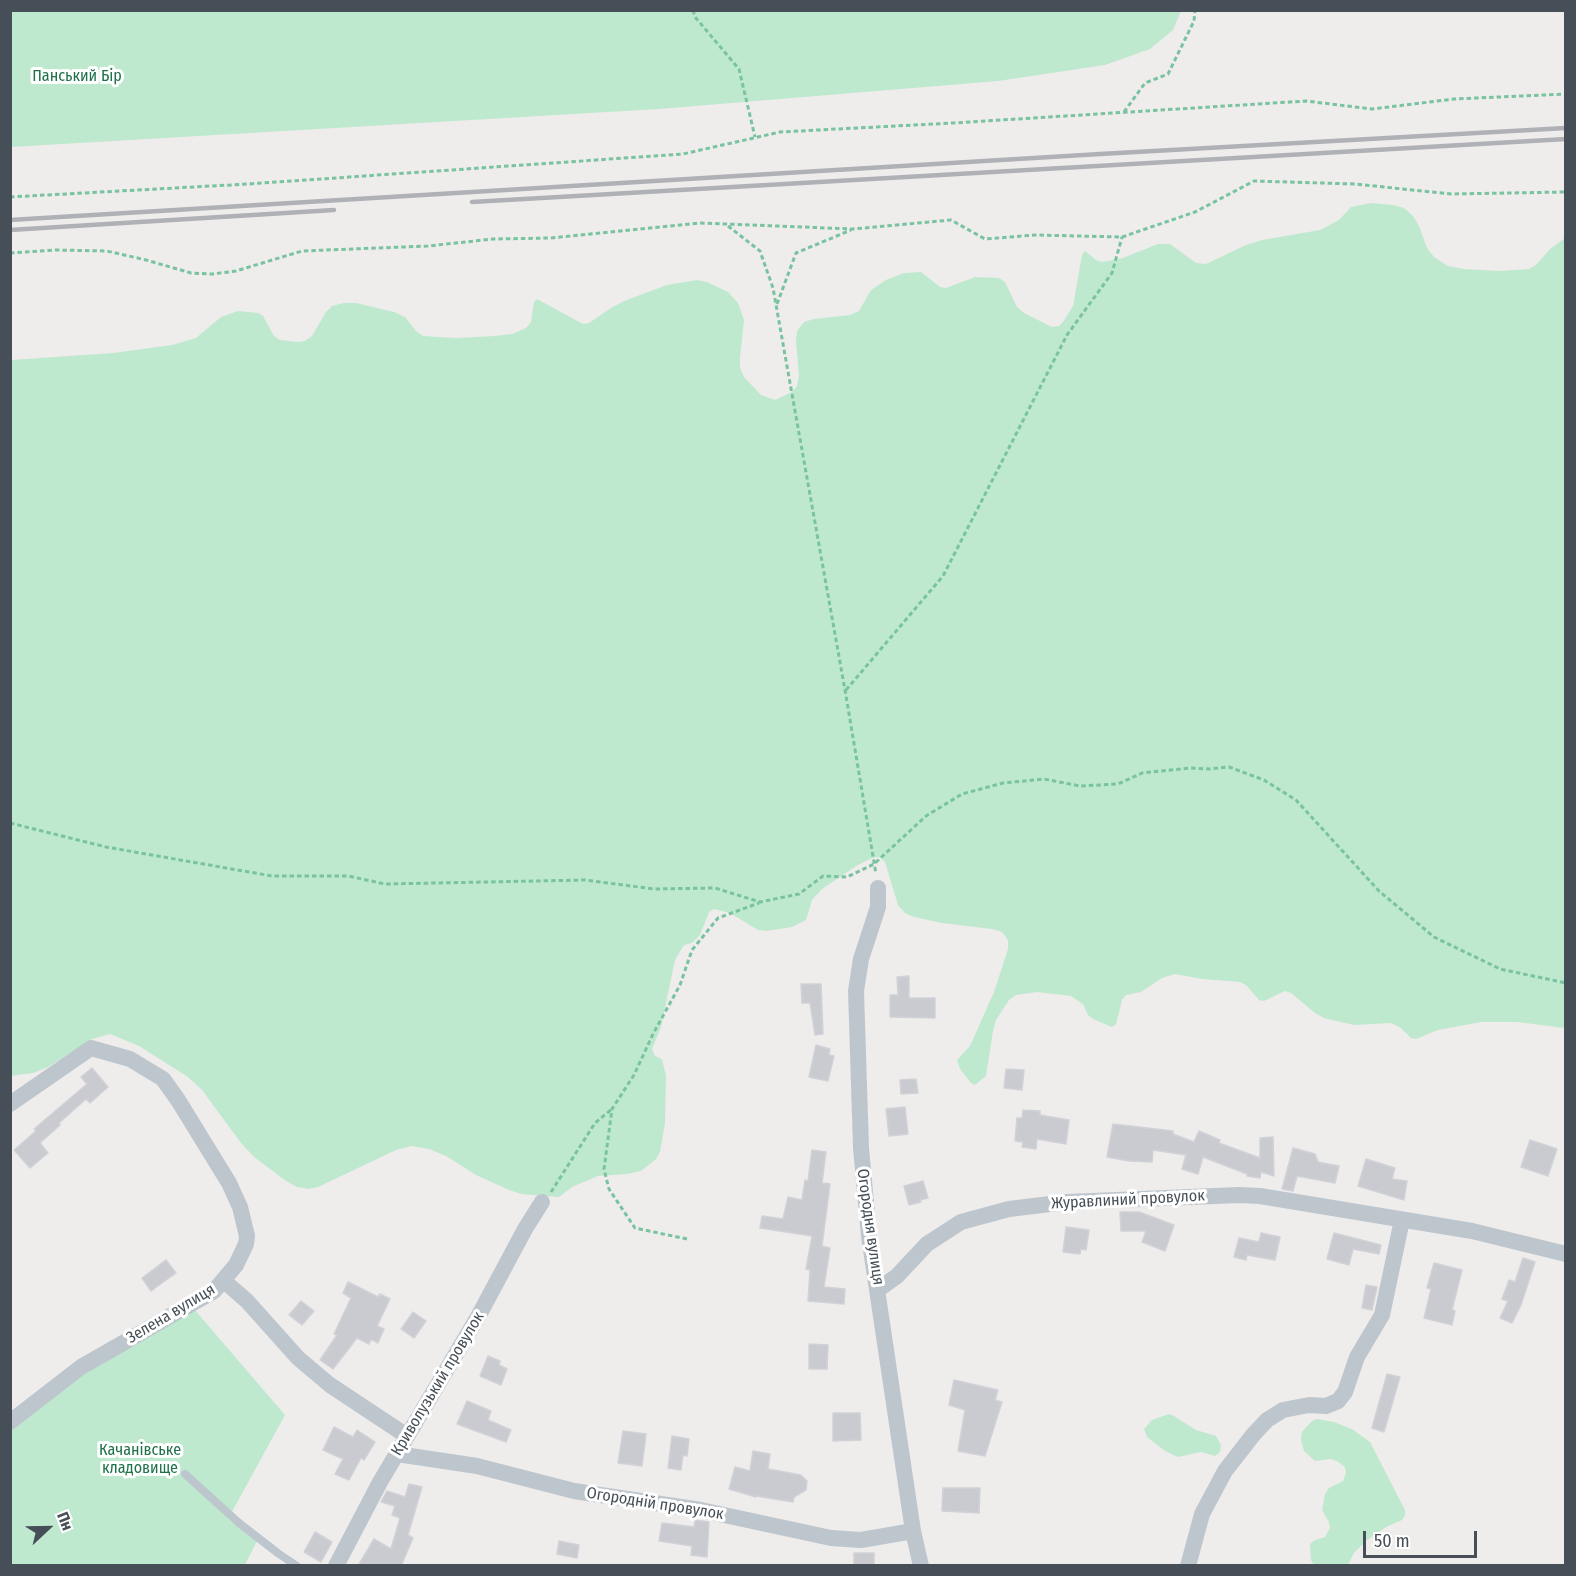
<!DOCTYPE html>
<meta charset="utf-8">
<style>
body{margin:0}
#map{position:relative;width:1576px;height:1576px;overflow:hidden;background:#efecec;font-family:"Fira Sans Condensed",sans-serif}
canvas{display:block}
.frame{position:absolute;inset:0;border:12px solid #464f57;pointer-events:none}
.north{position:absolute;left:18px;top:1498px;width:60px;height:60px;-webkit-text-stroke:4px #fff;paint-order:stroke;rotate:68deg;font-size:16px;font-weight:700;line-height:24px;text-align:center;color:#464f57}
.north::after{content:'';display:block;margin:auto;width:21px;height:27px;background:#464f57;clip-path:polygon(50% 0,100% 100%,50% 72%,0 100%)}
.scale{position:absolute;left:1363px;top:1531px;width:114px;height:27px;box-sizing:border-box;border:3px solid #464f57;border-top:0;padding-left:8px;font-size:18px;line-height:21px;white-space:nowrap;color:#464f57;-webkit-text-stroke:4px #fff;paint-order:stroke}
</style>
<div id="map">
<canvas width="1576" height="1576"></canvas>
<div class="frame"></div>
<div class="north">Пн</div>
<div class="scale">50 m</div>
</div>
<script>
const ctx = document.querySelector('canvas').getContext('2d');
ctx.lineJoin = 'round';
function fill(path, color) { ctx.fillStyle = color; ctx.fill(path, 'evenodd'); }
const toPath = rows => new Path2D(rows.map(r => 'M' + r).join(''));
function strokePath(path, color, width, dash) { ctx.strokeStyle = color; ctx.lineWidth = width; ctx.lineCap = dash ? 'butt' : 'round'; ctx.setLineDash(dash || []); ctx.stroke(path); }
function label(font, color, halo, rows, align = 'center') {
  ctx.font = font + ' "Fira Sans Condensed",sans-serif'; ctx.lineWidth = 6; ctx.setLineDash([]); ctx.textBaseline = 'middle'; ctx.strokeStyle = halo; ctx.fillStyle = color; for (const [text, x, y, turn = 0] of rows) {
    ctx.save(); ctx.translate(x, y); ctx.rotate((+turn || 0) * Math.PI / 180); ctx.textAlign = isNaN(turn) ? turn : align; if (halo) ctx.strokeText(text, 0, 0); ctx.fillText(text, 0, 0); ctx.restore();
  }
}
fill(toPath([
 [11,10,1181,10,1181,11,1173,30,1150,49,1105,65,998,81,659,109,11,147],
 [1371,203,1393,205,1404,208,1413,216,1419,226,1427,248,1434,257,1448,266,1464,269,1499,271,1529,269,1536,265,1550,249,1565,238,1565,1028,1517,1022,1481,1022,1438,1030,1416,1039,1411,1038,1401,1028,1391,1023,1354,1025,1324,1018,1315,1013,1291,993,1285,991,1264,1001,1259,1000,1246,985,1240,982,1202,979,1175,974,1162,978,1141,992,1126,995,1122,1000,1116,1024,1112,1027,1093,1019,1088,1015,1083,1004,1071,996,1037,992,1016,995,1009,1000,996,1020,993,1031,986,1076,975,1085,971,1083,960,1069,957,1060,970,1046,994,992,1008,949,1008,940,1002,932,992,929,942,923,914,917,905,913,898,905,885,862,879,857,872,858,858,865,822,889,812,900,806,920,792,927,766,931,758,930,730,913,714,909,709,912,700,935,692,943,684,945,675,960,661,1027,652,1049,655,1056,662,1059,666,1076,665,1123,660,1152,656,1159,641,1171,627,1174,598,1176,572,1187,559,1197,521,1194,509,1190,476,1175,446,1156,429,1149,411,1146,396,1150,318,1187,309,1189,297,1187,286,1181,254,1157,241,1143,202,1090,188,1077,139,1046,110,1034,92,1039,48,1067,33,1073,11,1076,11,360,113,353,172,345,196,338,221,317,238,311,258,313,263,316,274,336,280,340,299,342,305,341,312,336,326,312,332,306,344,303,356,303,394,312,405,317,416,331,423,336,456,338,495,336,512,334,526,328,531,322,534,302,537,299,583,324,589,323,611,308,624,301,667,285,697,280,707,282,728,292,738,303,744,320,740,358,740,368,744,377,761,395,775,400,792,392,797,386,799,376,796,341,797,331,804,322,814,319,850,315,859,311,871,290,886,280,904,273,921,272,940,287,946,288,975,277,999,278,1005,282,1017,307,1024,313,1052,327,1059,326,1063,322,1073,306,1082,255,1085,251,1096,260,1102,262,1123,258,1158,244,1170,244,1196,263,1206,264,1246,245,1262,240,1320,230,1339,220,1351,207],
 [194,1309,285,1415,228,1519,257,1541,245,1565,15,1566,11,1562,11,1429,72,1379],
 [1169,1414,1174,1416,1196,1430,1216,1436,1221,1445,1220,1452,1215,1456,1201,1452,1178,1457,1165,1451,1147,1437,1144,1429,1152,1420],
 [1317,1419,1334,1422,1352,1429,1370,1442,1405,1510,1405,1515,1402,1520,1386,1527,1366,1541,1354,1553,1348,1565,1314,1565,1311,1560,1310,1544,1315,1540,1325,1537,1330,1528,1329,1522,1322,1510,1325,1494,1329,1488,1343,1481,1346,1473,1345,1467,1337,1461,1330,1459,1315,1461,1304,1451,1301,1440,1302,1432,1312,1421]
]), '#bee9cf');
const building = toPath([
 [909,976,909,998,935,998,935,1018,890,1017,890,995,898,995,897,977,909,976],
 [801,984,821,984,823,1034,815,1035,810,1003,802,1003,801,984],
 [816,1045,830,1049,829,1055,834,1056,828,1081,809,1077,816,1045],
 [92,1068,108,1087,90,1103,86,1099,59,1123,60,1125,40,1143,48,1153,30,1168,14,1150,36,1131,34,1129,87,1084,81,1077,92,1068],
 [1006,1069,1024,1070,1022,1090,1004,1088,1006,1069],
 [916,1079,918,1093,901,1094,900,1080,916,1079],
 [905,1107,908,1134,889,1136,886,1109,905,1107],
 [1023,1110,1040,1111,1040,1115,1069,1120,1066,1144,1037,1139,1036,1149,1022,1147,1023,1142,1015,1141,1017,1118,1022,1118,1023,1110],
 [1113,1124,1173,1131,1173,1134,1194,1142,1199,1131,1220,1140,1219,1143,1260,1158,1260,1138,1273,1137,1274,1176,1261,1172,1260,1178,1247,1176,1247,1174,1203,1157,1198,1174,1182,1169,1186,1155,1153,1150,1152,1162,1129,1161,1107,1157,1113,1124],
 [1530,1140,1557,1149,1548,1176,1521,1167,1530,1140],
 [1293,1148,1315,1154,1318,1162,1339,1166,1335,1183,1297,1176,1293,1191,1282,1189,1293,1148],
 [812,1150,826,1152,822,1183,830,1184,822,1246,830,1248,824,1287,845,1289,844,1304,808,1301,810,1270,806,1269,812,1236,760,1228,762,1216,783,1219,788,1197,802,1200,805,1180,808,1181,812,1150],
 [1366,1159,1395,1168,1392,1179,1407,1181,1404,1200,1358,1186,1366,1159],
 [923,1181,928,1198,920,1200,921,1202,909,1205,904,1186,923,1181],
 [1120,1212,1139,1212,1174,1225,1165,1251,1142,1242,1146,1231,1121,1231,1120,1212],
 [1066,1227,1089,1230,1086,1250,1081,1249,1080,1254,1063,1252,1066,1227],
 [1261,1233,1280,1237,1275,1260,1247,1255,1246,1260,1234,1257,1239,1238,1259,1242,1261,1233],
 [1334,1233,1381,1245,1379,1254,1353,1249,1349,1265,1327,1259,1334,1233],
 [1523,1258,1535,1262,1521,1305,1512,1323,1500,1318,1508,1301,1502,1299,1509,1280,1515,1282,1523,1258],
 [166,1260,176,1273,151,1291,142,1278,166,1260],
 [1434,1263,1462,1270,1452,1310,1455,1311,1452,1325,1424,1318,1431,1289,1427,1288,1434,1263],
 [348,1282,378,1297,380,1294,390,1299,377,1326,384,1329,378,1343,371,1339,369,1344,357,1338,333,1369,320,1360,337,1335,334,1334,351,1298,343,1293,348,1282],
 [1366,1285,1377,1287,1372,1310,1362,1308,1366,1285],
 [301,1301,314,1311,302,1325,289,1315,301,1301],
 [413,1312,426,1321,414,1338,401,1329,413,1312],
 [809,1344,828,1345,827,1369,809,1369,809,1344],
 [488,1356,500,1361,499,1365,507,1369,501,1385,480,1376,488,1356],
 [1387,1374,1400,1377,1384,1432,1372,1428,1387,1374],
 [954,1380,998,1390,995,1400,1002,1402,985,1456,958,1451,965,1410,949,1405,954,1380],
 [467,1401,491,1411,488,1420,511,1430,506,1442,457,1424,467,1401],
 [833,1413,860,1413,861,1440,833,1441,833,1413],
 [334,1427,353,1437,357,1430,375,1442,364,1460,361,1458,349,1480,335,1474,343,1459,323,1450,334,1427],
 [623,1431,646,1434,642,1466,618,1463,623,1431],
 [672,1436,689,1439,687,1456,683,1455,681,1470,668,1468,672,1436],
 [753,1451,770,1454,768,1469,801,1475,807,1481,806,1490,794,1497,793,1502,756,1496,756,1497,729,1489,735,1467,750,1471,753,1451],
 [409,1484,422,1487,408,1535,413,1538,401,1566,358,1566,374,1539,391,1549,400,1518,392,1515,395,1506,381,1502,387,1491,405,1497,409,1484],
 [943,1488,980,1488,979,1513,942,1511,943,1488],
 [695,1520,709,1522,707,1557,691,1555,692,1546,659,1541,662,1523,694,1527,695,1520],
 [315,1532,332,1542,321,1562,304,1552,315,1532],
 [559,1541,579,1545,577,1558,557,1554,559,1541],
 [854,1553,874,1553,874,1566,854,1566,854,1553]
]);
fill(building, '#cacbd1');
strokePath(building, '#d1d2d7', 1.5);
strokePath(toPath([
 [693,10,695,17,739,69,755,137],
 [1124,112,1145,83,1168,74,1194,21,1195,10],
 [10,197,248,184,683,154,780,132,953,123,1306,101,1372,109,1454,99,1566,94],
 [728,226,760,251,773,288,845,690,876,874],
 [10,253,56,250,107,251,146,260,191,273,212,274,236,271,302,251,428,246,493,239,550,238,700,223,853,229,951,220,985,239,1035,235,1122,237,1195,212,1254,181,1355,184,1451,194,1566,192],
 [777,304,796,253,851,230],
 [846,690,943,576,1067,335,1112,273,1122,237],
 [10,823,106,847,272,876,348,876,385,884,585,880,654,889,715,888,760,902,799,894,823,876,847,877,874,864,926,816,962,794,1003,783,1044,779,1080,786,1118,784,1142,773,1191,768,1209,769,1229,767,1264,780,1296,800,1379,891,1434,937,1500,969,1566,983],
 [551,1192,595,1123,612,1109],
 [687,1239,635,1228,609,1189,604,1169,612,1109,634,1075,653,1034,680,985,692,950,718,918,759,903]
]), '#79c3a1', 3, [4.5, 3]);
strokePath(toPath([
 [185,1474,239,1523,279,1554,297,1566]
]), '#bec6cd', 8);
strokePath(toPath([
 [878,888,878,907,861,959,856,991,861,1148,869,1236,913,1531,921,1566],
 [10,1104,91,1048,130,1059,163,1079,178,1100,229,1183,240,1207,247,1236,246,1244,236,1265,214,1291,81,1367,10,1422],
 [224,1281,247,1301,298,1358,330,1385,407,1436],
 [879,1289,897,1276,927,1244,961,1222,1009,1209,1067,1202,1239,1195,1260,1196,1472,1231,1566,1254],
 [397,1454,477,1466,574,1491,701,1510,831,1538,861,1540,913,1531],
 [336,1566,380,1482,479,1315,525,1229,542,1202],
 [1188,1566,1202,1514,1225,1471,1253,1435,1267,1420,1283,1410,1309,1405,1326,1406,1338,1401,1345,1392,1357,1357,1382,1315,1402,1220]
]), '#bec6cd', 16);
strokePath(toPath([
 [472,202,1566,139],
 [10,220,1100,154,1566,128],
 [10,230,334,210]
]), '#afb1b6', 4.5);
label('16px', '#1f714a', '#fff', [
 ["Панський Бір",77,77],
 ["Качанівське",140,1451],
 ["кладовище",140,1469]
]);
label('16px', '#464f57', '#fff', [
 ["Журавлиний провулок",1128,1200,-3],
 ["Огородня вулиця",870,1227,82],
 ["Зелена вулиця",171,1314,-31],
 ["Криволузький провулок",438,1384,-59],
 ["Огородній провулок",655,1504,9]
]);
</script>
